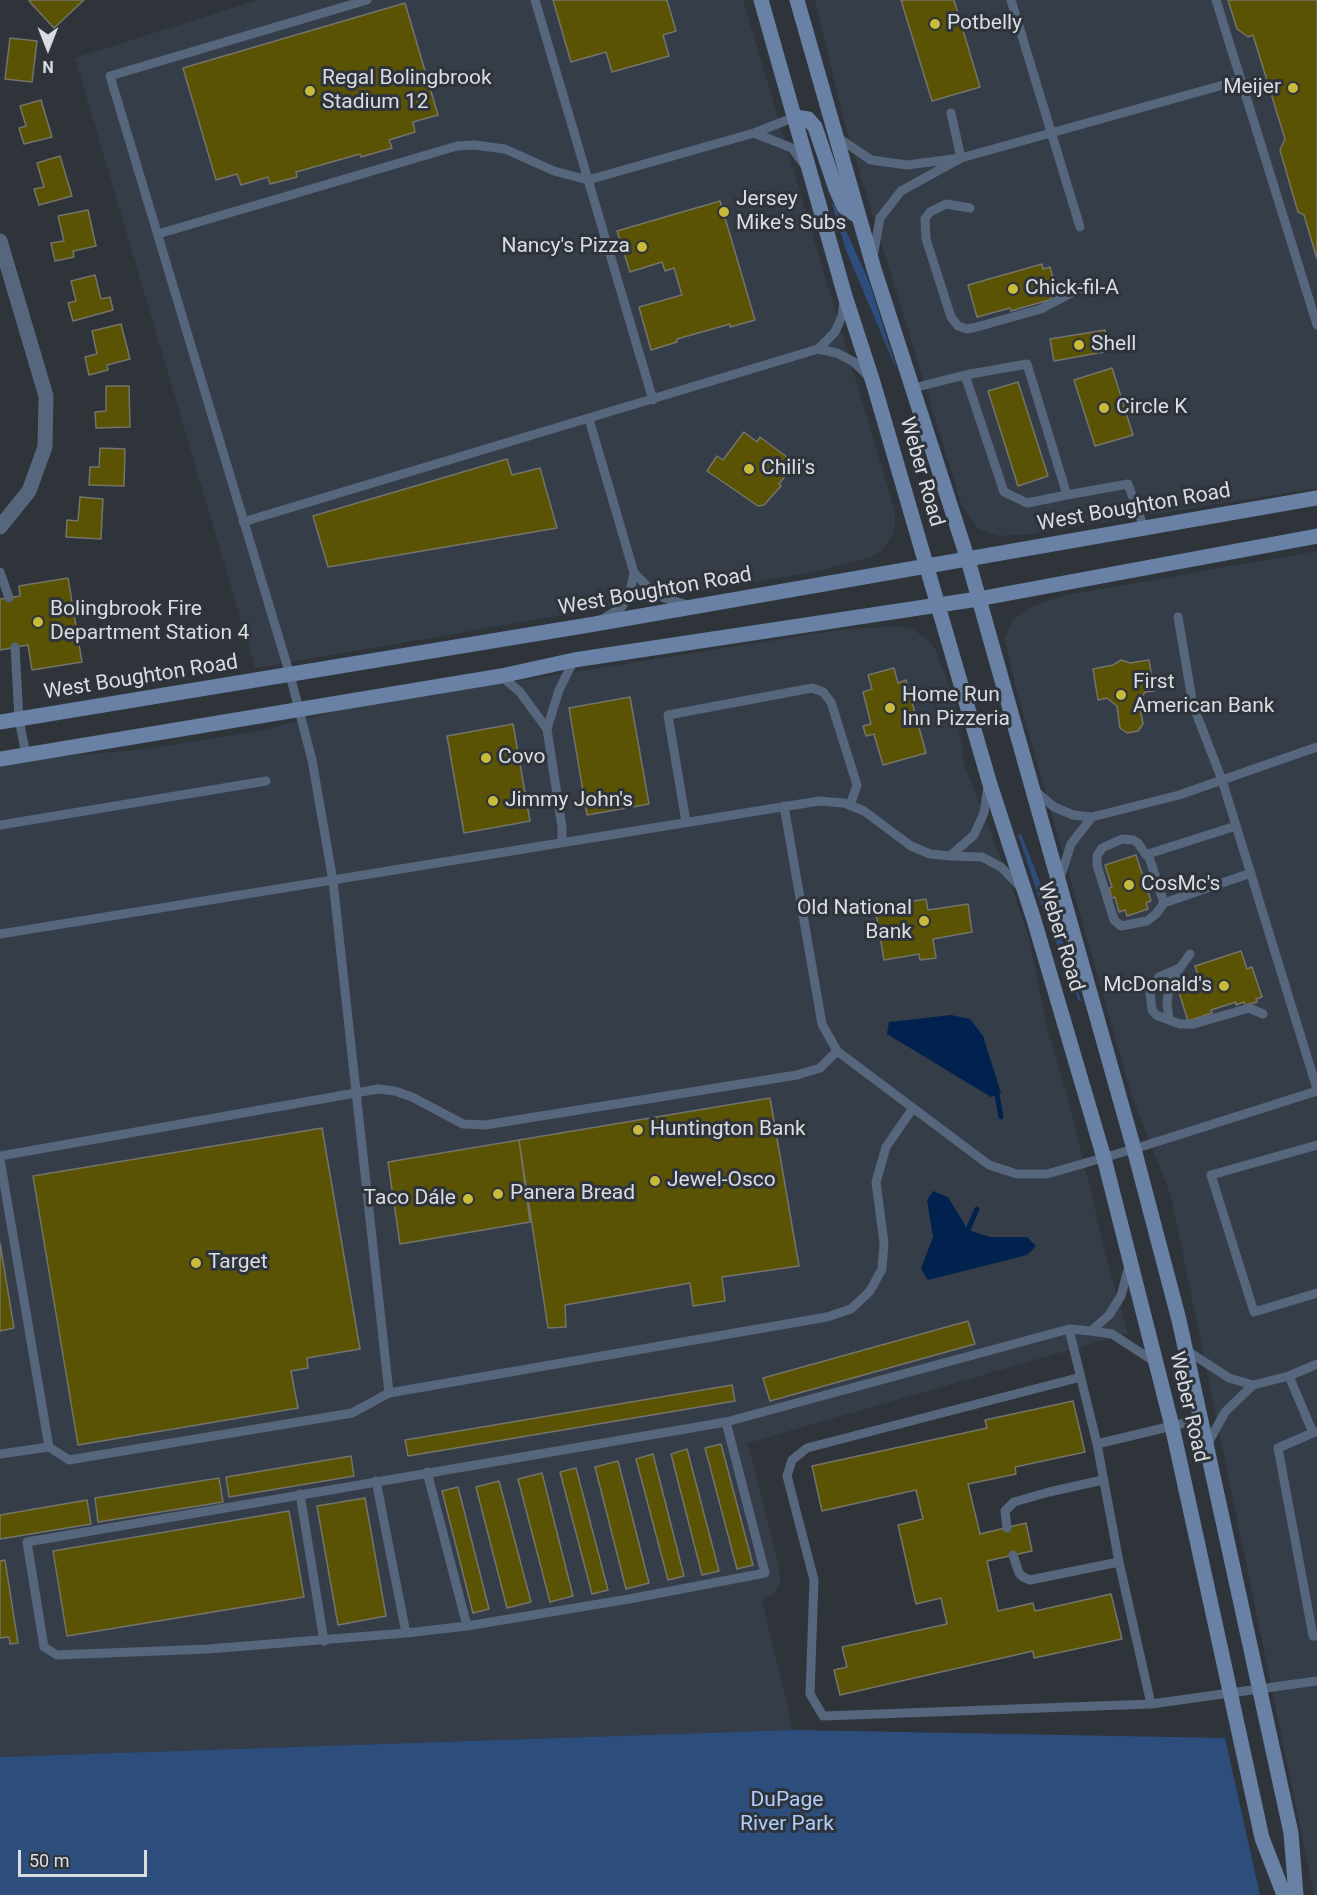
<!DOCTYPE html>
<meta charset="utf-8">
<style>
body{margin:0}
#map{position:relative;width:1317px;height:1895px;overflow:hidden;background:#2f343b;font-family:Roboto,sans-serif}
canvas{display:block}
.north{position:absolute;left:18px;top:18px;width:60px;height:60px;-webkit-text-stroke:4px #2f343b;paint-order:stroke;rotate:180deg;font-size:16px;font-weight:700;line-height:24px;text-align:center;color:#d9dce1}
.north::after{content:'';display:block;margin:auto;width:21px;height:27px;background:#d9dce1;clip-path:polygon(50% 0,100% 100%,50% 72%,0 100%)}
.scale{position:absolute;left:18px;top:1850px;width:129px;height:27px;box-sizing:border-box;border:3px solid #d9dce1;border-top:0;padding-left:8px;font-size:18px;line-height:21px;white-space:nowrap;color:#d9dce1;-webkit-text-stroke:4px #2f343b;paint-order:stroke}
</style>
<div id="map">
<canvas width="1317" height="1895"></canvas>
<div class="north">N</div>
<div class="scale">50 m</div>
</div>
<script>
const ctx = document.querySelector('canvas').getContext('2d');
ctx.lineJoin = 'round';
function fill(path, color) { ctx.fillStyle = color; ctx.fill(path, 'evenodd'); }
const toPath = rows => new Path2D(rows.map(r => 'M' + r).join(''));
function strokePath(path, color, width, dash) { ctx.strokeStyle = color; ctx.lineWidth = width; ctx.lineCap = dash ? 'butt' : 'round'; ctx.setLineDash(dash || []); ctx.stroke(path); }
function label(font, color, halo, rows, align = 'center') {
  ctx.font = font + ' Roboto,sans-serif'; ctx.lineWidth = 6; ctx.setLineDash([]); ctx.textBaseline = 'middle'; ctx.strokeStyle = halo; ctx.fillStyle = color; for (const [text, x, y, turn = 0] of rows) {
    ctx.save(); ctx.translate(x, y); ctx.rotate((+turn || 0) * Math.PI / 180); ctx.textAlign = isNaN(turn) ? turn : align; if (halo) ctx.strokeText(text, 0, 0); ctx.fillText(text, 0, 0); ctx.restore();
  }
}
fill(toPath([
 [258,0,743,0,895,512,895,526,891,538,881,551,871,557,809,573,255,668,75,58],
 [815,0,1317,0,1317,488,1032,534,997,536,978,528,962,506,844,121],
 [1317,551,1317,1895,1314,1895,1171,1196,1133,1100,1015,685,1005,638,1013,620,1032,606,1068,595],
 [899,626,914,630,928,640,935,649,955,701,964,764,1013,890,1029,939,1047,1027,1071,1110,1109,1267,1128,1333,748,1443,779,1569,780,1582,776,1592,762,1601,793,1730,0,1757,0,766,46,758,145,749,255,732,353,707,838,630]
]), '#353d49');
fill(toPath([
 [832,204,834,204,870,284,897,371,846,250],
 [1018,834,1021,834,1061,936,1081,1001,1079,1001,1039,898],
 [793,1730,1225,1738,1260,1895,0,1895,0,1757]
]), '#2d4e7d');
fill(toPath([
 [951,1015,970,1019,983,1036,1001,1093,991,1097,887,1034,889,1022],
 [933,1191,948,1197,968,1230,990,1237,1027,1237,1036,1246,1027,1255,928,1280,921,1269,933,1237,927,1200]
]), '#01224e');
strokePath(toPath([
 [997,1095,1001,1117],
 [968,1230,977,1209]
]), '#01224e', 5);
const building = toPath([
 [31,0,84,0,54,28,29,1,31,0],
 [553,0,667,0,676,31,663,35,669,56,612,72,606,52,571,62,553,0],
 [901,0,954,0,980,87,932,101,901,0],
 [1228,0,1317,0,1317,259,1304,215,1298,212,1280,150,1285,139,1253,35,1248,37,1237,29,1228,0],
 [405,3,438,115,413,122,415,132,389,140,392,148,361,157,360,154,296,172,297,177,270,184,268,177,241,185,237,174,216,180,183,68,405,3],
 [10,38,37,41,32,82,5,79,10,38],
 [41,100,52,137,24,144,19,128,26,126,20,106,41,100],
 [60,156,72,196,39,205,34,189,44,187,37,163,60,156],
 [720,201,755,320,730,327,730,324,677,339,677,342,651,350,639,307,682,295,674,268,665,271,662,262,630,272,617,231,720,201],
 [88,210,96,246,73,251,74,257,55,261,51,243,64,241,58,216,88,210],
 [1042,264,1043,269,1050,267,1057,292,1050,294,1052,299,1011,311,1010,308,977,317,968,285,1042,264],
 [95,275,101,299,110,297,113,310,73,321,68,303,76,301,71,281,95,275],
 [121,324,130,359,107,365,108,370,89,375,85,357,97,354,92,331,121,324],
 [1105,330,1109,351,1054,361,1050,339,1105,330],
 [1112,368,1133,435,1095,446,1074,380,1112,368],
 [1018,382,1048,476,1018,486,988,391,1018,382],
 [106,386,129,386,130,427,96,428,95,412,106,411,106,386],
 [744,432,757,442,760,437,791,460,792,467,779,484,781,486,764,505,758,506,707,471,717,456,723,460,744,432],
 [100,448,125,449,124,486,89,485,90,467,99,467,100,448],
 [507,459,512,475,540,468,557,528,328,567,313,516,507,459],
 [80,497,103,499,101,539,66,537,67,520,78,521,80,497],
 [68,578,82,662,32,670,28,645,0,650,0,599,20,596,19,586,68,578],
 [1121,660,1130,663,1149,660,1154,691,1145,692,1139,702,1143,724,1138,731,1127,733,1120,728,1117,706,1107,698,1098,700,1093,669,1113,665,1121,660],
 [894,668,898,683,906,680,926,753,883,765,874,734,866,736,863,726,871,724,863,692,872,689,868,675,894,668],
 [630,697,649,804,587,815,569,708,630,697],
 [513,724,530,821,464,833,447,736,513,724],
 [1136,855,1151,901,1146,903,1148,909,1127,916,1125,910,1119,912,1115,897,1112,898,1109,888,1112,887,1105,865,1136,855],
 [926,899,928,910,968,904,972,932,933,939,936,958,920,960,919,954,884,960,875,907,926,899],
 [1241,951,1247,969,1252,967,1262,997,1256,999,1257,1002,1245,1005,1244,1002,1236,1005,1236,1002,1211,1010,1212,1013,1188,1021,1178,989,1200,982,1195,966,1241,951],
 [770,1098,799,1266,722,1277,725,1301,693,1306,690,1283,565,1305,566,1327,548,1328,519,1140,770,1098],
 [322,1128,360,1349,307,1358,308,1368,291,1371,298,1408,78,1445,33,1176,322,1128],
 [519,1140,530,1222,400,1244,388,1162,519,1140],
 [0,1243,14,1328,0,1331,0,1243],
 [968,1321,975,1344,770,1401,763,1378,968,1321],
 [732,1385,735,1401,408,1456,405,1440,732,1385],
 [1073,1401,1085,1452,1015,1467,1016,1474,968,1484,980,1534,1026,1523,1032,1551,987,1561,998,1611,1033,1603,1035,1611,1111,1594,1122,1639,1034,1658,1033,1651,840,1695,834,1670,847,1667,842,1647,947,1624,941,1598,916,1604,898,1525,923,1519,916,1490,822,1511,812,1466,987,1428,985,1420,1073,1401],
 [721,1444,753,1565,737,1569,705,1448,721,1444],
 [687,1449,719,1571,702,1575,671,1454,687,1449],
 [653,1454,684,1576,668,1580,636,1459,653,1454],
 [351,1456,354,1476,229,1497,226,1477,351,1456],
 [618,1461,649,1583,626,1589,595,1467,618,1461],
 [576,1468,608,1590,592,1594,560,1472,576,1468],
 [542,1473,573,1596,550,1602,518,1479,542,1473],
 [219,1478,223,1502,98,1522,95,1498,219,1478],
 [499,1481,531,1602,507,1608,476,1487,499,1481],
 [458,1487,489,1609,473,1613,442,1491,458,1487],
 [365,1498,386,1616,338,1625,317,1506,365,1498],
 [87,1500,91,1524,0,1539,0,1515,87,1500],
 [289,1511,304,1597,67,1636,53,1551,289,1511],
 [5,1560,18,1643,10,1644,9,1637,0,1638,0,1561,5,1560]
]);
fill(building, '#5a5303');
strokePath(building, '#75746b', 1.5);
strokePath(toPath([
 [367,0,110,76,290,675,312,760,333,881,389,1393],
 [535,0,653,400],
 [1011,0,1080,227],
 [1216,0,1317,325],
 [951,113,961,158,1241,80],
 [795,117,754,133,792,148,803,163],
 [837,137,871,160,907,165,961,158,901,191,880,218,873,257],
 [970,208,946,204,930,212,925,219,926,239,951,317,958,326,967,329,973,328,1041,309,1093,281],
 [158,234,457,146,474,145,505,149,554,171,588,180,754,133],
 [844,301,842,316,835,332,818,349,837,353,854,362,868,376],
 [965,375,1004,492,1027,503,1067,495],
 [913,388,965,375,1027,364,1067,495,1128,484,1144,528],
 [589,419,634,573],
 [243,522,818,349],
 [0,572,9,598],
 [1178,617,1193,705,1222,780,1317,1089],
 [601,620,622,607,630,592,634,573,650,589,664,598,688,605],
 [15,647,19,719,26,755],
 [501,676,520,692,547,729,559,690,574,660],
 [547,729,562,827,562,842],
 [988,786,984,813,974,835,950,856,982,857,1001,867,1022,889],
 [1034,790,1054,807,1073,815,1092,817,1179,795,1317,747],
 [784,806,822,1024,837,1051,989,1165,1017,1174,1047,1174,1134,1149,1317,1091],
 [686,822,668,715,812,688,823,692,831,702,857,785,850,805],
 [0,825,266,781],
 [1148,854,1236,826],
 [1060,878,1071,844,1092,817],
 [1164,903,1148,854,1146,855,1138,843,1133,840,1122,839,1102,848,1097,856,1097,865,1114,920,1121,926,1147,921,1156,914,1164,903,1251,873],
 [0,934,819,801,844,803,864,811,911,846,930,854,950,856],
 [1190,954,1180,968,1169,988,1167,1003,1169,1020,1180,1024,1194,1024,1249,1008,1263,1014],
 [1169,1020,1156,1015,1152,1010,1150,992,1152,986,1159,977,1180,968],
 [1317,1145,1211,1175,1254,1312,1317,1293],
 [0,1156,378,1089,395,1091,412,1097,463,1124,485,1125,797,1075,820,1068,837,1051],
 [0,1159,49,1447],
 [1129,1266,1121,1296,1109,1315,1091,1331,1112,1334,1155,1362],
 [1069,1329,1097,1444,1119,1562],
 [1186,1350,1229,1378,1253,1385,1225,1412,1207,1445],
 [1289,1376,1313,1433],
 [1081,1377,807,1448,792,1460,787,1476,814,1580,810,1694,823,1716,1151,1704,1317,1681],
 [1253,1385,1289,1376,1317,1364],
 [726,1422,765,1573,629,1599,467,1626,406,1633,208,1649,57,1655,44,1647,27,1542,726,1422,1069,1329,1091,1331],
 [1317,1431,1278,1448,1313,1636,1317,1636],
 [1097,1444,1201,1419],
 [0,1454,49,1447,69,1460,352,1413,389,1393,827,1317,851,1309,870,1291,882,1269,884,1243,876,1182,886,1147,913,1108],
 [427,1472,467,1626],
 [376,1481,406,1633],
 [300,1494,324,1641],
 [1007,1528,1005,1511,1014,1502,1049,1492,1103,1480],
 [1013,1555,1019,1573,1023,1577,1030,1580,1119,1562,1151,1704]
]), '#56667c', 9);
strokePath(toPath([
 [0,241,46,396,45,447,29,491,0,527]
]), '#56667c', 15);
strokePath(toPath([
 [761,0,845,296,873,382,989,781,1034,920,1104,1158,1172,1426,1262,1838,1284,1895],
 [797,0,874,269,968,560,1134,1149,1179,1320,1291,1833,1296,1895],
 [795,117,808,119,815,127,836,189,844,207,859,217],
 [0,722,595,624,1317,498],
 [0,759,501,676,574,660,978,599,1317,536]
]), '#6881a4', 15);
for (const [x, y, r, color] of [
 [935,24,6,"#c8bb3b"],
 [1293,88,6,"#c8bb3b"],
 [310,91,6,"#c8bb3b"],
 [724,212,6,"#c8bb3b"],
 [642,247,6,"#c8bb3b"],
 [1013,289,6,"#c8bb3b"],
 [1079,345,6,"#c8bb3b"],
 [1104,408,6,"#c8bb3b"],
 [749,469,6,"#c8bb3b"],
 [38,622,6,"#c8bb3b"],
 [1121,695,6,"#c8bb3b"],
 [890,708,6,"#c8bb3b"],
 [486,758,6,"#c8bb3b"],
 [493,801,6,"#c8bb3b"],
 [1129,885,6,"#c8bb3b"],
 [924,921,6,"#c8bb3b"],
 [1224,986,6,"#c8bb3b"],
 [638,1130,6,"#c8bb3b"],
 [655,1181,6,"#c8bb3b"],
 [498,1194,6,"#c8bb3b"],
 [468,1199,6,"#c8bb3b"],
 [196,1263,6,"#c8bb3b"]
]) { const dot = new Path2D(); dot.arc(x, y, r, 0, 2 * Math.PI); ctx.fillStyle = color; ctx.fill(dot); strokePath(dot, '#2f343b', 2); }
label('21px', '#d9dce1', '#2f343b', [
 ["Potbelly",947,24],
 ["Regal Bolingbrook",322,79],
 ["Stadium 12",322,103],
 ["Meijer",1281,88,"right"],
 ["Jersey",736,200],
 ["Mike's Subs",736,224],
 ["Nancy's Pizza",630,247,"right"],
 ["Chick-fil-A",1025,289],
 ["Shell",1091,345],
 ["Circle K",1116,408],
 ["Chili's",761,469],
 ["Bolingbrook Fire",50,610],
 ["Department Station 4",50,634],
 ["First",1133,683],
 ["American Bank",1133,707],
 ["Home Run",902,696],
 ["Inn Pizzeria",902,720],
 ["Covo",498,758],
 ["Jimmy John's",505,801],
 ["CosMc's",1141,885],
 ["Old National",912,909,"right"],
 ["Bank",912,933,"right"],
 ["McDonald's",1212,986,"right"],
 ["Huntington Bank",650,1130],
 ["Jewel-Osco",667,1181],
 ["Panera Bread",510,1194],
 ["Taco Dále",456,1199,"right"],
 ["Target",208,1263]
], 'left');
label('21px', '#d9dce1', '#2f343b', [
 ["Weber Road",921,472,74],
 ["West Boughton Road",1134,508,-10],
 ["West Boughton Road",655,592,-10],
 ["West Boughton Road",141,678,-9],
 ["Weber Road",1060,937,73],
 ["Weber Road",1188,1407,77]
]);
label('21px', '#afcefc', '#2f343b', [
 ["DuPage",787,1801],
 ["River Park",787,1825]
]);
</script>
